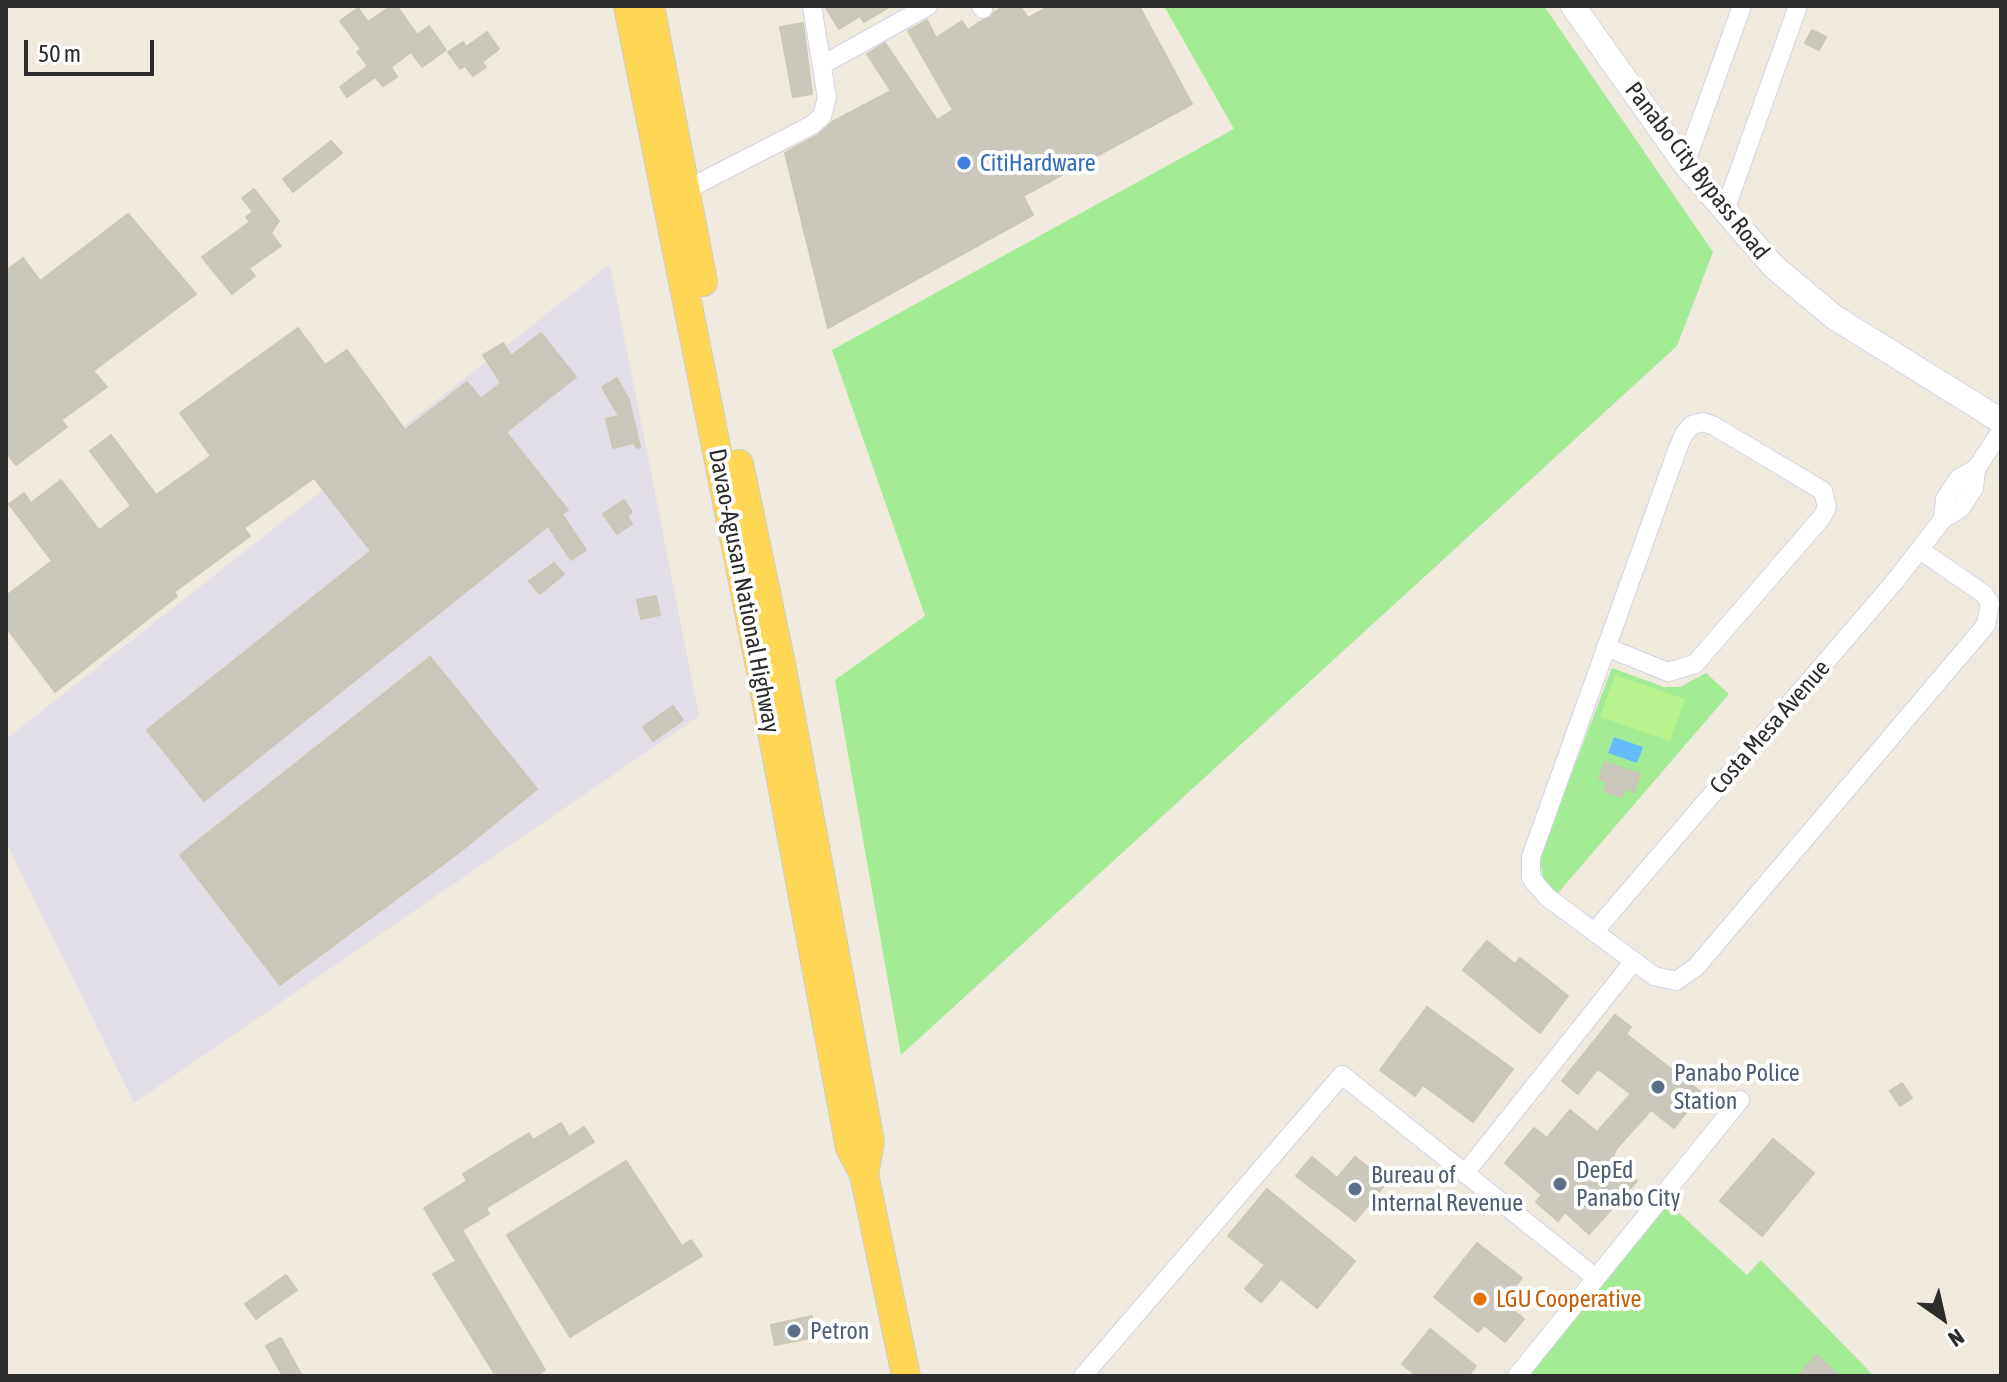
<!DOCTYPE html>
<style>
body{margin:0}
#map{position:relative;width:2007px;height:1382px;overflow:hidden;background:#efeadd;font-family:"Asap Condensed",sans-serif}
canvas{display:block}
.frame{position:absolute;inset:0;border:8px solid #2c2c2c;pointer-events:none}
.north{position:absolute;left:1903px;top:1278px;width:80px;height:80px;-webkit-text-stroke:6px #fff;paint-order:stroke;rotate:146deg;font-size:22px;font-weight:700;line-height:32px;text-align:center;color:#2c2c2c}
.north::after{content:'';display:block;margin:auto;width:28px;height:36px;background:#2c2c2c;clip-path:polygon(50% 0,100% 100%,50% 72%,0 100%)}
.scale{position:absolute;left:24px;top:40px;width:130px;height:36px;box-sizing:border-box;border:4px solid #2c2c2c;border-top:0;padding-left:10px;font-size:24px;line-height:28px;white-space:nowrap;color:#2c2c2c;-webkit-text-stroke:6px #fff;paint-order:stroke}
</style>
<div id="map">
<canvas width="2007" height="1382"></canvas>
<div class="frame"></div>
<div class="north">N</div>
<div class="scale">50 m</div>
</div>
<script>
const ctx = document.querySelector('canvas').getContext('2d');
ctx.lineJoin = 'round';
function fill(path, color) { ctx.fillStyle = color; ctx.fill(path, 'evenodd'); }
const toPath = rows => new Path2D(rows.map(r => 'M' + r).join(''));
function strokePath(path, color, width, dash) { ctx.strokeStyle = color; ctx.lineWidth = width; ctx.lineCap = dash ? 'butt' : 'round'; ctx.setLineDash(dash || []); ctx.stroke(path); }
function label(font, color, halo, rows, align = 'center') {
  ctx.font = font + ' "Asap Condensed",sans-serif'; ctx.lineWidth = 8; ctx.setLineDash([]); ctx.textBaseline = 'middle'; ctx.strokeStyle = halo; ctx.fillStyle = color; for (const [text, x, y, turn = 0] of rows) {
    ctx.save(); ctx.translate(x, y); ctx.rotate((+turn || 0) * Math.PI / 180); ctx.textAlign = isNaN(turn) ? turn : align; if (halo) ctx.strokeText(text, 0, 0); ctx.fillText(text, 0, 0); ctx.restore();
  }
}
fill(toPath([
 [610,264,699,716,134,1103,6,842,6,739]
]), '#e2dee7');
fill(toPath([
 [1164,6,1544,6,1713,252,1677,346,901,1055,835,680,925,616,832,350,1234,129],
 [1612,668,1664,687,1680,687,1706,673,1729,694,1558,893,1543,879,1540,856],
 [1668,1203,1747,1275,1761,1260,1874,1376,1529,1376]
]), '#a3eb94');
fill(toPath([
 [1615,675,1685,699,1670,741,1600,717]
]), '#b8f38e');
fill(toPath([
 [1614,737,1643,747,1637,763,1608,753]
]), '#65bbfb');
const building = toPath([
 [391,6,397,6,417,35,429,26,446,50,422,67,411,52,391,67,397,77,383,86,375,77,347,97,340,87,368,66,357,52,361,49,340,21,358,8,368,22,391,6],
 [825,6,891,6,864,22,860,16,839,29,825,6],
 [1004,6,1020,6,1028,18,1050,6,1139,6,1192,104,1023,196,1033,215,828,328,785,153,818,135,832,122,891,91,867,54,885,43,937,120,953,110,908,31,927,20,936,38,962,21,968,30,1004,6],
 [803,23,812,94,793,97,780,27,803,23],
 [1812,30,1826,37,1819,50,1805,43,1812,30],
 [487,32,499,49,482,62,486,67,473,76,465,66,460,69,448,52,463,42,466,47,487,32],
 [331,141,342,153,293,192,283,179,331,141],
 [254,189,279,221,271,233,281,246,249,268,255,276,232,294,202,257,250,222,246,217,253,212,242,198,254,189],
 [128,214,196,294,93,371,107,387,61,420,67,427,16,465,6,452,6,271,23,258,40,281,128,214],
 [298,328,325,365,347,350,405,430,467,382,481,399,501,383,483,355,503,343,511,356,541,333,576,377,506,432,568,510,562,514,586,550,571,560,548,526,204,801,147,730,371,551,314,478,244,528,250,536,174,592,177,596,55,692,6,627,6,596,52,561,9,504,24,493,31,503,61,480,99,530,131,506,90,451,111,435,156,495,211,456,180,413,298,328],
 [617,378,629,400,640,447,637,448,634,443,613,448,606,419,619,416,602,387,617,378],
 [624,500,632,512,627,516,632,524,617,534,603,514,624,500],
 [554,563,564,574,540,594,529,581,554,563],
 [656,596,660,615,641,619,637,600,656,596],
 [430,657,537,789,457,854,280,985,180,855,430,657],
 [673,706,683,720,653,741,643,727,673,706],
 [1605,762,1640,774,1634,792,1625,788,1622,797,1604,791,1607,782,1599,779,1605,762],
 [1487,941,1515,964,1520,958,1568,996,1540,1033,1463,970,1487,941],
 [1427,1007,1513,1069,1473,1122,1423,1085,1415,1096,1380,1070,1427,1007],
 [1615,1015,1631,1027,1626,1034,1702,1093,1674,1128,1651,1110,1617,1148,1612,1158,1637,1181,1589,1234,1565,1212,1558,1221,1536,1202,1542,1195,1505,1163,1534,1128,1547,1138,1570,1110,1597,1132,1631,1094,1598,1069,1578,1094,1562,1081,1615,1015],
 [1902,1083,1912,1098,1900,1106,1890,1091,1902,1083],
 [561,1123,569,1137,584,1127,594,1142,486,1208,489,1214,462,1230,545,1370,535,1376,496,1376,433,1274,456,1261,424,1208,467,1181,463,1174,529,1133,533,1140,561,1123],
 [1773,1139,1814,1173,1762,1236,1720,1201,1773,1139],
 [1312,1157,1337,1178,1355,1157,1387,1182,1355,1221,1296,1176,1312,1157],
 [626,1161,682,1246,691,1240,702,1256,570,1337,507,1235,626,1161],
 [1267,1189,1355,1261,1317,1308,1281,1279,1261,1302,1245,1289,1265,1265,1228,1236,1267,1189],
 [1477,1243,1522,1278,1503,1302,1524,1319,1505,1342,1484,1325,1478,1332,1434,1297,1477,1243],
 [286,1275,297,1290,256,1319,245,1304,286,1275],
 [812,1316,816,1337,775,1345,771,1325,812,1316],
 [1430,1329,1476,1366,1468,1376,1417,1376,1402,1364,1430,1329],
 [281,1338,302,1376,283,1376,266,1346,281,1338],
 [1817,1355,1839,1376,1798,1376,1817,1355]
]);
fill(building, '#cac7bc');
strokePath(building, '#cbc7b6', 2);
const minor = toPath([
 [981,6,983,9],
 [824,64,928,6],
 [1685,164,1742,6],
 [686,190,812,125,822,116,827,98,812,6],
 [1724,213,1798,6],
 [1943,519,1945,499,1959,478,1976,469],
 [1606,647,1668,672,1695,664,1822,517,1827,507,1823,491,1714,426,1703,422,1692,425,1684,434,1678,448,1531,857,1531,878,1547,897,1654,976,1676,981,1696,967,1986,625,1990,603,1984,594,1920,550],
 [1594,932,1896,580,1943,519,1961,508,1974,488,1976,469,2001,431],
 [1466,1172,1634,961],
 [1083,1376,1342,1075,1596,1278],
 [1517,1376,1740,1100]
]);
const secondary = toPath([
 [1573,6,1685,164,1773,266,1834,317,2001,421]
]);
const trunk = toPath([
 [628,6,760,667,850,1148,864,1174,906,1376],
 [650,6,703,282],
 [739,464,781,664,870,1142,864,1174]
]);
strokePath(minor, '#d2d2e6', 20);
strokePath(secondary, '#d2d2e6', 26);
strokePath(trunk, '#ccc', 30);
strokePath(minor, '#fff', 18);
strokePath(secondary, '#fff', 24);
strokePath(trunk, '#ffd755', 28);
for (const [x, y, r, color] of [
 [964,163,8,"#3f7fe0"],
 [1658,1087,8,"#5c6f8a"],
 [1560,1184,8,"#5c6f8a"],
 [1355,1189,8,"#5c6f8a"],
 [1480,1299,8,"#e8710a"],
 [794,1331,8,"#5c6f8a"]
]) { const dot = new Path2D(); dot.arc(x, y, r, 0, 2 * Math.PI); ctx.fillStyle = color; ctx.fill(dot); strokePath(dot, '#fff', 3); }
label('24px', '#366cbe', '#fff', [
 ["CitiHardware",980,163]
], 'left');
label('24px', '#2c2c2c', '#fff', [
 ["Panabo City Bypass Road",1697,171,52],
 ["Davao-Agusan National Highway",744,591,79],
 ["Costa Mesa Avenue",1770,727,-49]
]);
label('24px', '#4e5e75', '#fff', [
 ["Panabo Police",1674,1073],
 ["Station",1674,1101],
 ["DepEd",1576,1170],
 ["Panabo City",1576,1198],
 ["Bureau of",1371,1175],
 ["Internal Revenue",1371,1203],
 ["Petron",810,1331]
], 'left');
label('24px', '#c56008', '#fff', [
 ["LGU Cooperative",1496,1299]
], 'left');
</script>
